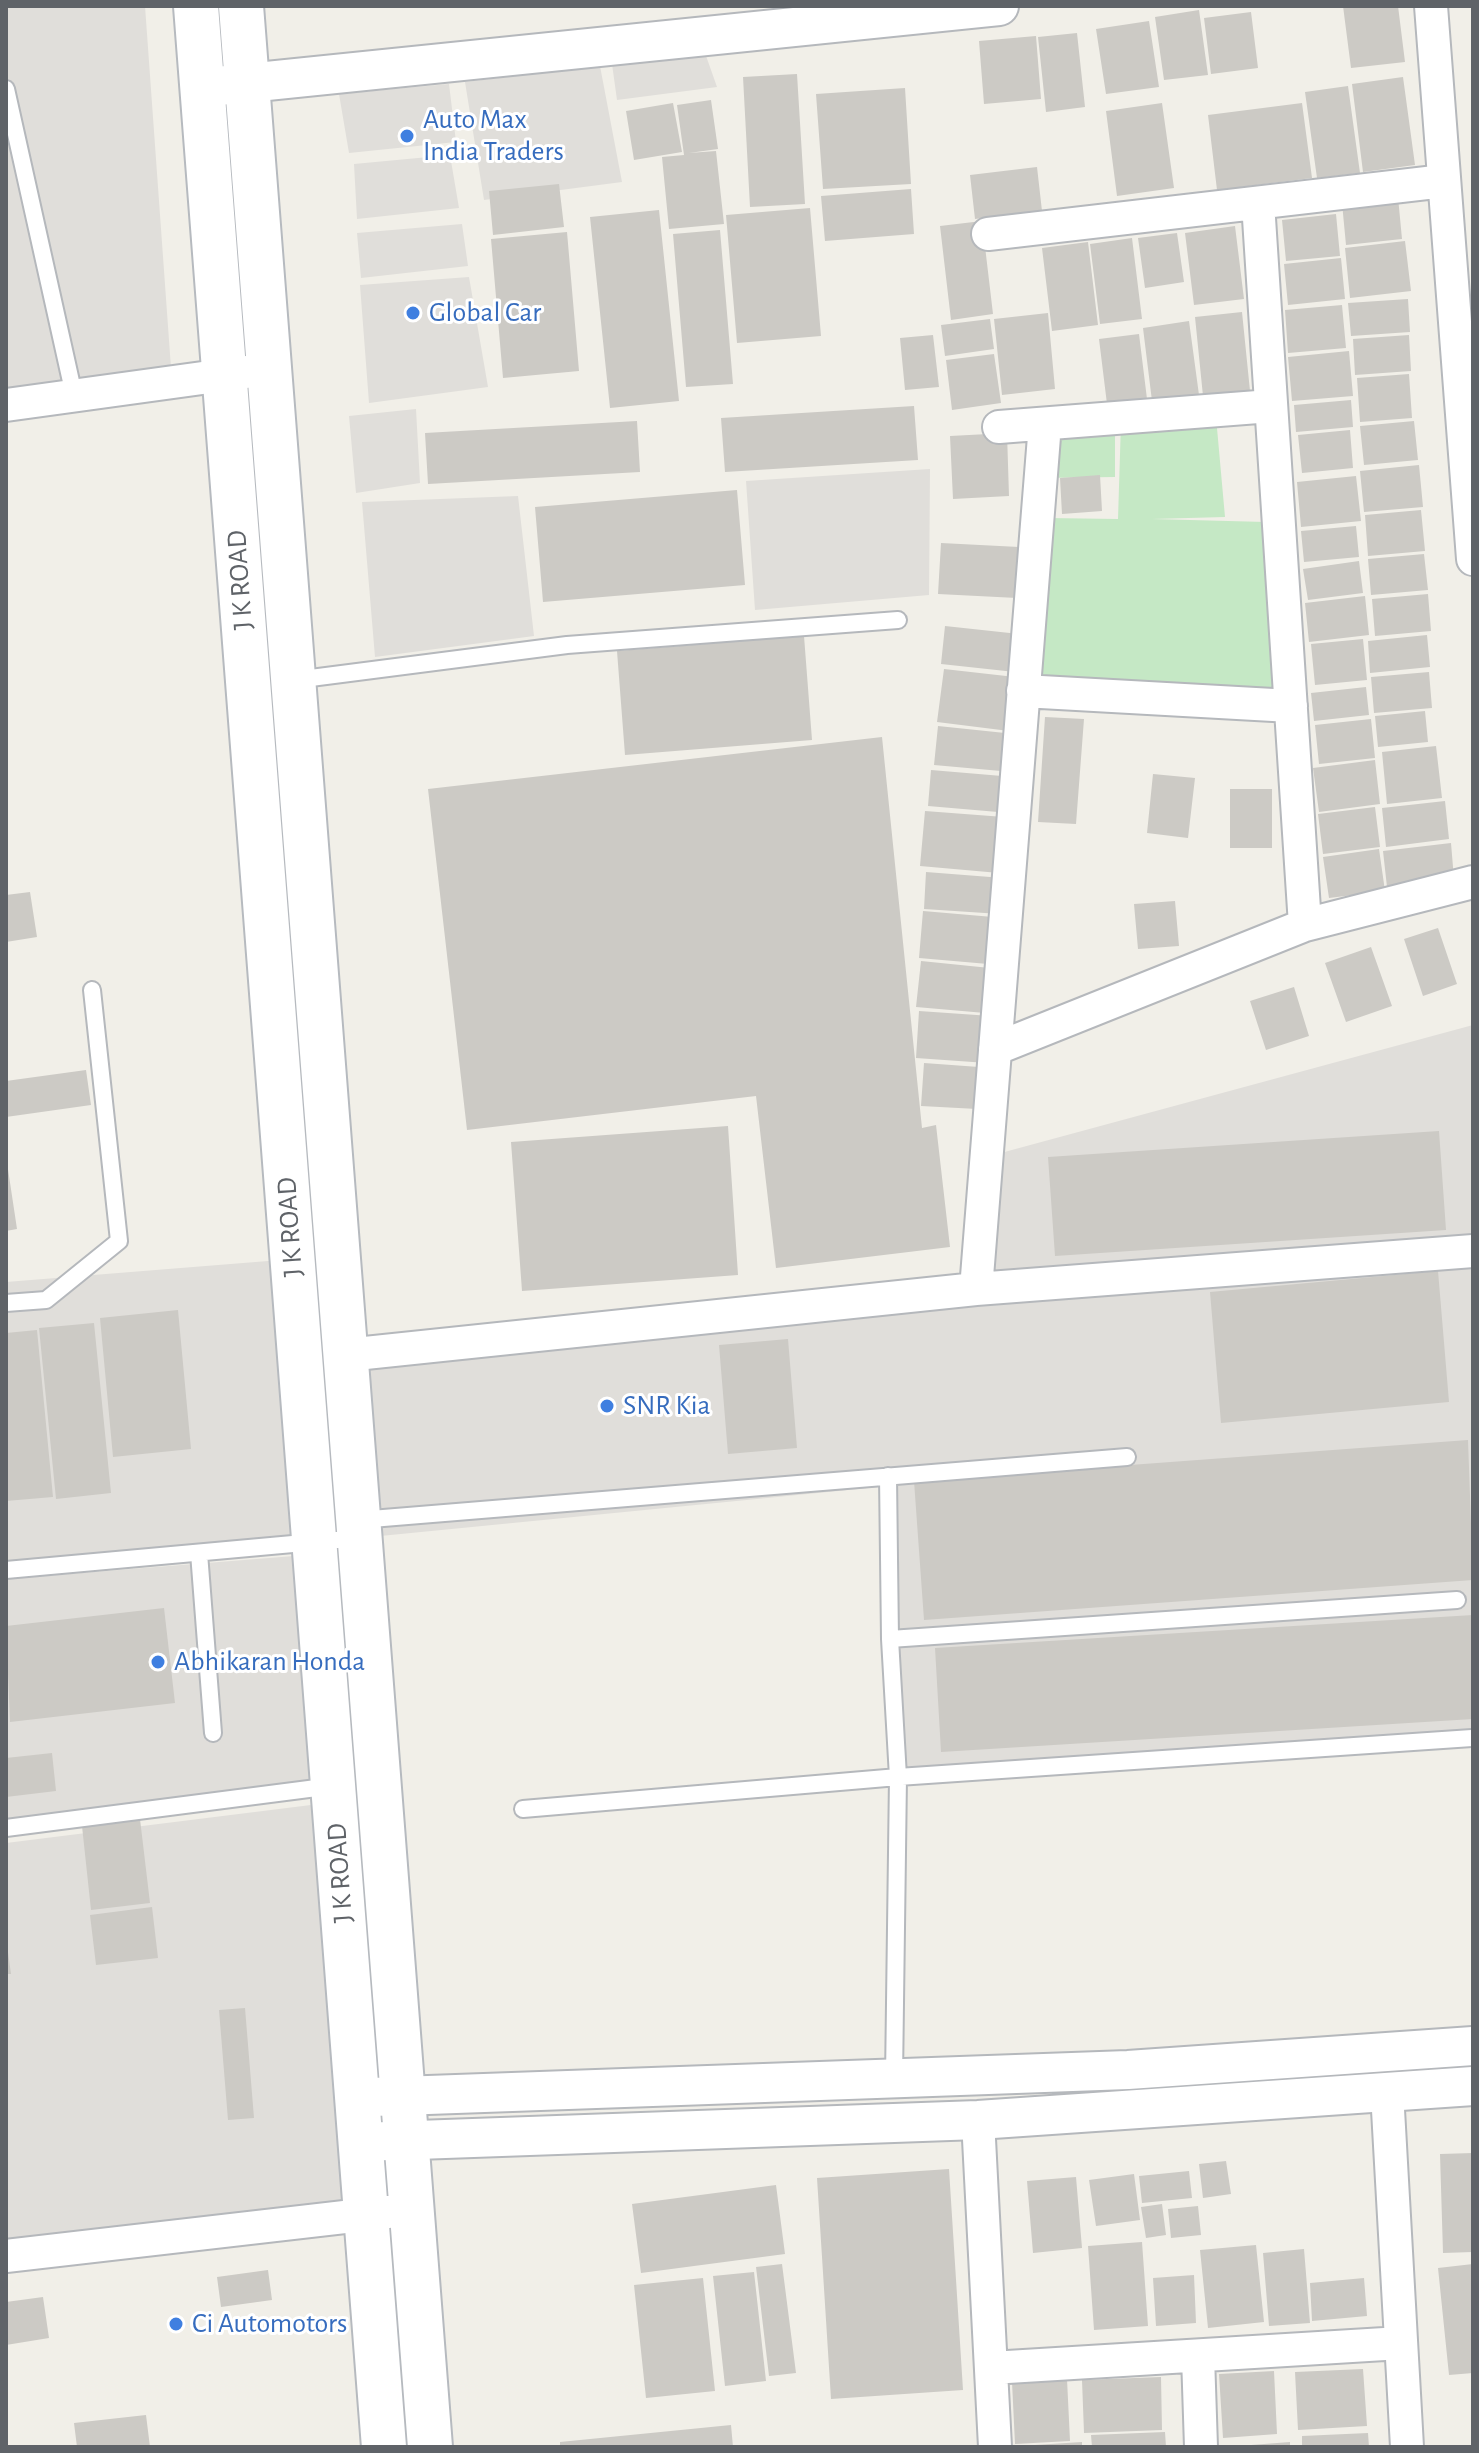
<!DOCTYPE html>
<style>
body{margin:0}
#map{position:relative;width:1479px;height:2453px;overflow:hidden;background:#f1efe8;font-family:"Alegreya Sans",sans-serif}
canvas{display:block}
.frame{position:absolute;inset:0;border:8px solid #5f6368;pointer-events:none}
</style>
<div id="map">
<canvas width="1479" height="2453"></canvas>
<div class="frame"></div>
</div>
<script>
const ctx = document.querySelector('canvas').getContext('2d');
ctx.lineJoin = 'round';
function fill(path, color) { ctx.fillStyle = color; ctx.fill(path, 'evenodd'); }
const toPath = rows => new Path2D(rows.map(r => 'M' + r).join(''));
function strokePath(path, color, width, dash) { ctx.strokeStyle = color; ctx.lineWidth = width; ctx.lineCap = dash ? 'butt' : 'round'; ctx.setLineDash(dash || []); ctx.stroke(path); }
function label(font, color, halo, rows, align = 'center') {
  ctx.font = font + ' "Alegreya Sans",sans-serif'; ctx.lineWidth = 6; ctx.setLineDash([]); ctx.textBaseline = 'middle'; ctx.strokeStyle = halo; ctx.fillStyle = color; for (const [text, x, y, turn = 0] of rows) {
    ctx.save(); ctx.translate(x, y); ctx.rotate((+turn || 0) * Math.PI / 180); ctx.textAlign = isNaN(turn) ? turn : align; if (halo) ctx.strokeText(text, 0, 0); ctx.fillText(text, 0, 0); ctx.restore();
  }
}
fill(toPath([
 [6,6,145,6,172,382,6,405],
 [705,53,717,87,617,100,612,64],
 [600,66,622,182,484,200,465,82],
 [449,84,456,142,349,153,339,94],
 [450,155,459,208,357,219,354,164],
 [462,224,468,266,361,278,357,233],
 [469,277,488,387,369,403,360,285],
 [416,409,420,483,356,493,349,416],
 [930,469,929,595,755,610,746,481],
 [518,496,534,636,375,657,362,502],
 [1473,1025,1473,1743,898,1777,889,1486,360,1538,346,1355,976,1289,986,1157],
 [293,1259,315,1542,6,1570,6,1282],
 [294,1556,333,1786,6,1828,6,1579],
 [335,1802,366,2214,6,2255,6,1843]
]), '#e0deda');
fill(toPath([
 [1216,417,1225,517,1152,519,1266,522,1281,697,1031,686,1047,518,1118,519,1121,422],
 [1115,418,1115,477,1041,478,1045,424]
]), '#c5e8c5');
fill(toPath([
 [1343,6,1398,6,1405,62,1351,68],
 [1199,10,1208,75,1164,80,1155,17],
 [1251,12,1258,68,1211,74,1204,18],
 [1149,21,1159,87,1106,94,1096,29],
 [1077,33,1085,107,1046,112,1038,37],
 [1036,36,1041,99,984,104,979,41],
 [797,74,805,204,750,207,743,77],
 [1403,77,1415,165,1363,172,1352,84],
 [1348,86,1360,173,1317,178,1305,92],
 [905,88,911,184,823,189,816,94],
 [711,100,718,149,689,153,716,151,724,224,669,229,662,157,684,155,677,105],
 [673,103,682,152,634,160,626,111],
 [1162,103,1174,188,1117,196,1106,111],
 [1302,103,1312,178,1217,190,1208,115],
 [1037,167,1042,211,975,219,970,175],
 [559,184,564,227,493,235,489,191],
 [911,189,914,234,825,241,821,196],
 [1398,197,1402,239,1346,245,1342,203],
 [810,208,821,336,737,343,726,215],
 [659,210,679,401,610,408,590,217],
 [1336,214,1340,256,1286,261,1282,220],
 [982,221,993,314,951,320,940,226],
 [1235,226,1244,299,1194,305,1185,233],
 [720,230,733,384,686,387,673,234],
 [567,232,579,371,503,378,491,239],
 [1177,233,1184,282,1145,288,1138,238],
 [1132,238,1142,319,1100,324,1090,244],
 [1405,241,1411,291,1350,298,1345,248],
 [1088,242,1098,325,1052,331,1042,248],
 [1341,258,1345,299,1288,305,1284,264],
 [1408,299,1410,332,1351,336,1348,303],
 [1342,305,1346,348,1288,353,1285,310],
 [1242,312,1250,391,1203,396,1195,317],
 [1048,313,1055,389,1002,395,994,319],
 [990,319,994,349,945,356,941,325],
 [1189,321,1199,395,1152,401,1143,328],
 [1139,334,1147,399,1107,404,1099,339],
 [933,335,939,387,905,390,900,338],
 [1409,335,1411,371,1355,375,1353,339],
 [1349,351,1353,396,1292,401,1288,357],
 [994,354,1001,403,952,410,946,360],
 [1409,374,1412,418,1360,422,1357,378],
 [1351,400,1353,427,1296,432,1294,405],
 [914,406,918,460,725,472,721,418],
 [637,421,640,472,428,484,425,433],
 [1414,421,1418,460,1364,465,1360,426],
 [1350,430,1353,468,1302,473,1298,435],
 [1007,433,1009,496,953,499,950,436],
 [1419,465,1423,507,1364,512,1360,471],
 [1100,475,1102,511,1062,514,1060,478],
 [1356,476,1361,521,1301,527,1297,482],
 [737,490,745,585,543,602,535,507],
 [1421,510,1425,551,1368,556,1365,515],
 [1356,526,1359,557,1304,562,1301,531],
 [941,543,1019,547,1017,598,938,594],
 [1424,554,1428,590,1371,595,1368,559],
 [1359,561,1363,593,1308,600,1303,569],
 [1428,594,1431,631,1375,636,1372,599],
 [1365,596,1369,635,1309,642,1305,603],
 [945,626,1019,634,1015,672,941,664],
 [1427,635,1430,667,1370,673,1368,641],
 [804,636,812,740,625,755,617,651],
 [1363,639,1367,680,1315,685,1311,644],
 [944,669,1015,677,1009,731,937,722],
 [1429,672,1432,708,1374,713,1371,677],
 [1366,687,1369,715,1314,721,1311,693],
 [1425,711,1428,742,1378,747,1375,716],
 [1045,717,1084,719,1076,824,1038,822],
 [1371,719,1375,758,1319,764,1315,725],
 [938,726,1005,733,1001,771,934,765],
 [882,737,922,1128,936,1125,950,1247,776,1268,756,1096,467,1130,428,789],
 [1436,746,1442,798,1387,804,1382,752],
 [1375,760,1380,804,1319,812,1313,768],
 [931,770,1002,776,998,812,928,806],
 [1153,774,1195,778,1188,838,1147,833],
 [1230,789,1272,789,1272,848,1230,848],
 [1445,801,1449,839,1386,847,1382,808],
 [1375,807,1380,847,1323,854,1318,814],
 [925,811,1004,817,999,873,920,866],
 [1451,843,1454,879,1387,887,1383,851],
 [1379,849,1385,891,1329,898,1323,857],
 [926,872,1003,878,1000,914,924,909],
 [30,892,37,937,6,942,6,895],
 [1175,901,1179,946,1138,949,1134,904],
 [923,911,993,917,988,964,919,958],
 [1438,928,1457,984,1423,996,1404,939],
 [1371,947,1392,1006,1346,1022,1325,963],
 [921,961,990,968,985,1013,916,1007],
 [1294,987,1309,1036,1266,1050,1250,1001],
 [919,1011,991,1016,987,1063,916,1058],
 [924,1063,979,1067,977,1109,921,1106],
 [86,1070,91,1105,6,1117,6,1081],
 [728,1126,738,1275,522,1291,511,1142],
 [1439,1131,1446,1230,1055,1256,1048,1157],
 [6,1156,17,1229,6,1231],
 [1438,1271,1449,1402,1221,1423,1210,1292],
 [178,1310,191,1449,113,1457,100,1318],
 [94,1323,111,1493,56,1499,39,1328],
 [37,1330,53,1497,6,1501,6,1333],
 [788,1339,797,1448,728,1454,719,1345],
 [1468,1440,1473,1580,924,1620,914,1481],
 [164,1608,175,1703,10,1722,6,1626],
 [1473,1615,1473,1719,941,1752,935,1648],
 [52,1753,56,1791,6,1797,6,1758],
 [140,1819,150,1903,91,1910,82,1826],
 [152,1907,158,1958,96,1965,90,1915],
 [6,1938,11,1974,6,1974],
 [245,2008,254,2118,228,2120,219,2010],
 [1473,2153,1473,2252,1443,2253,1440,2154],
 [1226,2161,1231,2194,1203,2198,1199,2164],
 [949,2169,963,2390,831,2399,817,2178],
 [1189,2171,1192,2198,1142,2203,1139,2176],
 [1134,2174,1140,2220,1096,2226,1089,2180],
 [1076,2177,1082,2248,1033,2253,1027,2181],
 [776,2185,785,2254,641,2273,632,2204],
 [1162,2204,1166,2235,1146,2238,1141,2207],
 [1198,2206,1201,2235,1171,2238,1168,2209],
 [1142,2242,1148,2326,1094,2330,1088,2246],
 [1256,2245,1264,2322,1208,2328,1200,2250],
 [1304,2249,1310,2323,1269,2326,1263,2253],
 [782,2264,796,2373,769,2376,756,2267],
 [1473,2264,1473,2373,1449,2375,1438,2268],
 [268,2270,272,2300,221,2307,217,2277],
 [754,2272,766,2381,725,2386,713,2276],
 [1194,2275,1196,2323,1156,2326,1153,2278],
 [703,2278,715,2391,646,2398,634,2285],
 [1364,2278,1367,2316,1312,2321,1310,2283],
 [43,2297,49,2338,6,2345,6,2302],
 [1363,2369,1367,2426,1298,2430,1295,2372],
 [1274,2371,1277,2434,1223,2438,1219,2374],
 [1161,2377,1162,2430,1084,2433,1082,2380],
 [1067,2379,1070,2441,1015,2444,1012,2382],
 [146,2415,150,2447,77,2447,74,2423],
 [731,2425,733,2447,560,2447,560,2442],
 [1165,2432,1166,2447,1092,2447,1091,2435],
 [1368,2433,1369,2447,1302,2447,1302,2436],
 [1082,2442,1082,2447,1035,2447,1035,2445],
 [1290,2442,1290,2447,1251,2447,1251,2445]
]), '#cccac5');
const service = toPath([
 [6,89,74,395],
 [295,680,567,645,898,620],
 [6,1303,46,1300,119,1241,92,990],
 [888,1476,890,1639,898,1777,894,2078],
 [359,1520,1127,1457],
 [199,1553,213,1733],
 [6,1570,359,1538],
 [890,1639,1457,1600],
 [523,1809,898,1777,1472,1738],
 [6,1828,332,1786]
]);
const minor = toPath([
 [1431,6,1473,559],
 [1258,203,1305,925],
 [988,234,1444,181],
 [6,405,246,372],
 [999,427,1271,406],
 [1023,691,1291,706],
 [995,1049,1305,925,1473,882],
 [976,1289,1045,424],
 [346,1355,976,1289,1473,1251],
 [1387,2092,1407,2447],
 [978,2120,995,2447],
 [6,2256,388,2212],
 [1198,2356,1201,2447],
 [991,2368,1401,2343]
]);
const tertiary = toPath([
 [218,86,999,6],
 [372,2097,1128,2070,1473,2046],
 [361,2142,978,2120,1473,2086]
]);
const secondary = toPath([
 [196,6,384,2447],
 [241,6,430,2447]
]);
strokePath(service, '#b5b8bc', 20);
strokePath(minor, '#b5b8bc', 36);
strokePath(tertiary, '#b5b8bc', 42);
strokePath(secondary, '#b6babf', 48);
strokePath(service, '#fff', 16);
strokePath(minor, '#fff', 32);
strokePath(tertiary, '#fff', 38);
strokePath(secondary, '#fff', 44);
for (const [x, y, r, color] of [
 [407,136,8,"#3f7fe0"],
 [413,313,8,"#3f7fe0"],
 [607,1406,8,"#3f7fe0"],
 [158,1662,8,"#3f7fe0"],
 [176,2324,8,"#3f7fe0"]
]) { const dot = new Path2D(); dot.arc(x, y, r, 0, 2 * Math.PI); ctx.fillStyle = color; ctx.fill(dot); strokePath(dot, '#fff', 3); }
label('28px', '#366cbe', '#fff', [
 ["Auto Max",423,120],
 ["India Traders",423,152],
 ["Global Car",429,313],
 ["SNR Kia",623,1406],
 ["Abhikaran Honda",174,1662],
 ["Ci Automotors",192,2324]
], 'left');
label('28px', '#5f6368', '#fff', [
 ["J K ROAD",240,580,-94],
 ["J K ROAD",290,1227,-94],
 ["J K ROAD",340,1873,-94]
]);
</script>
